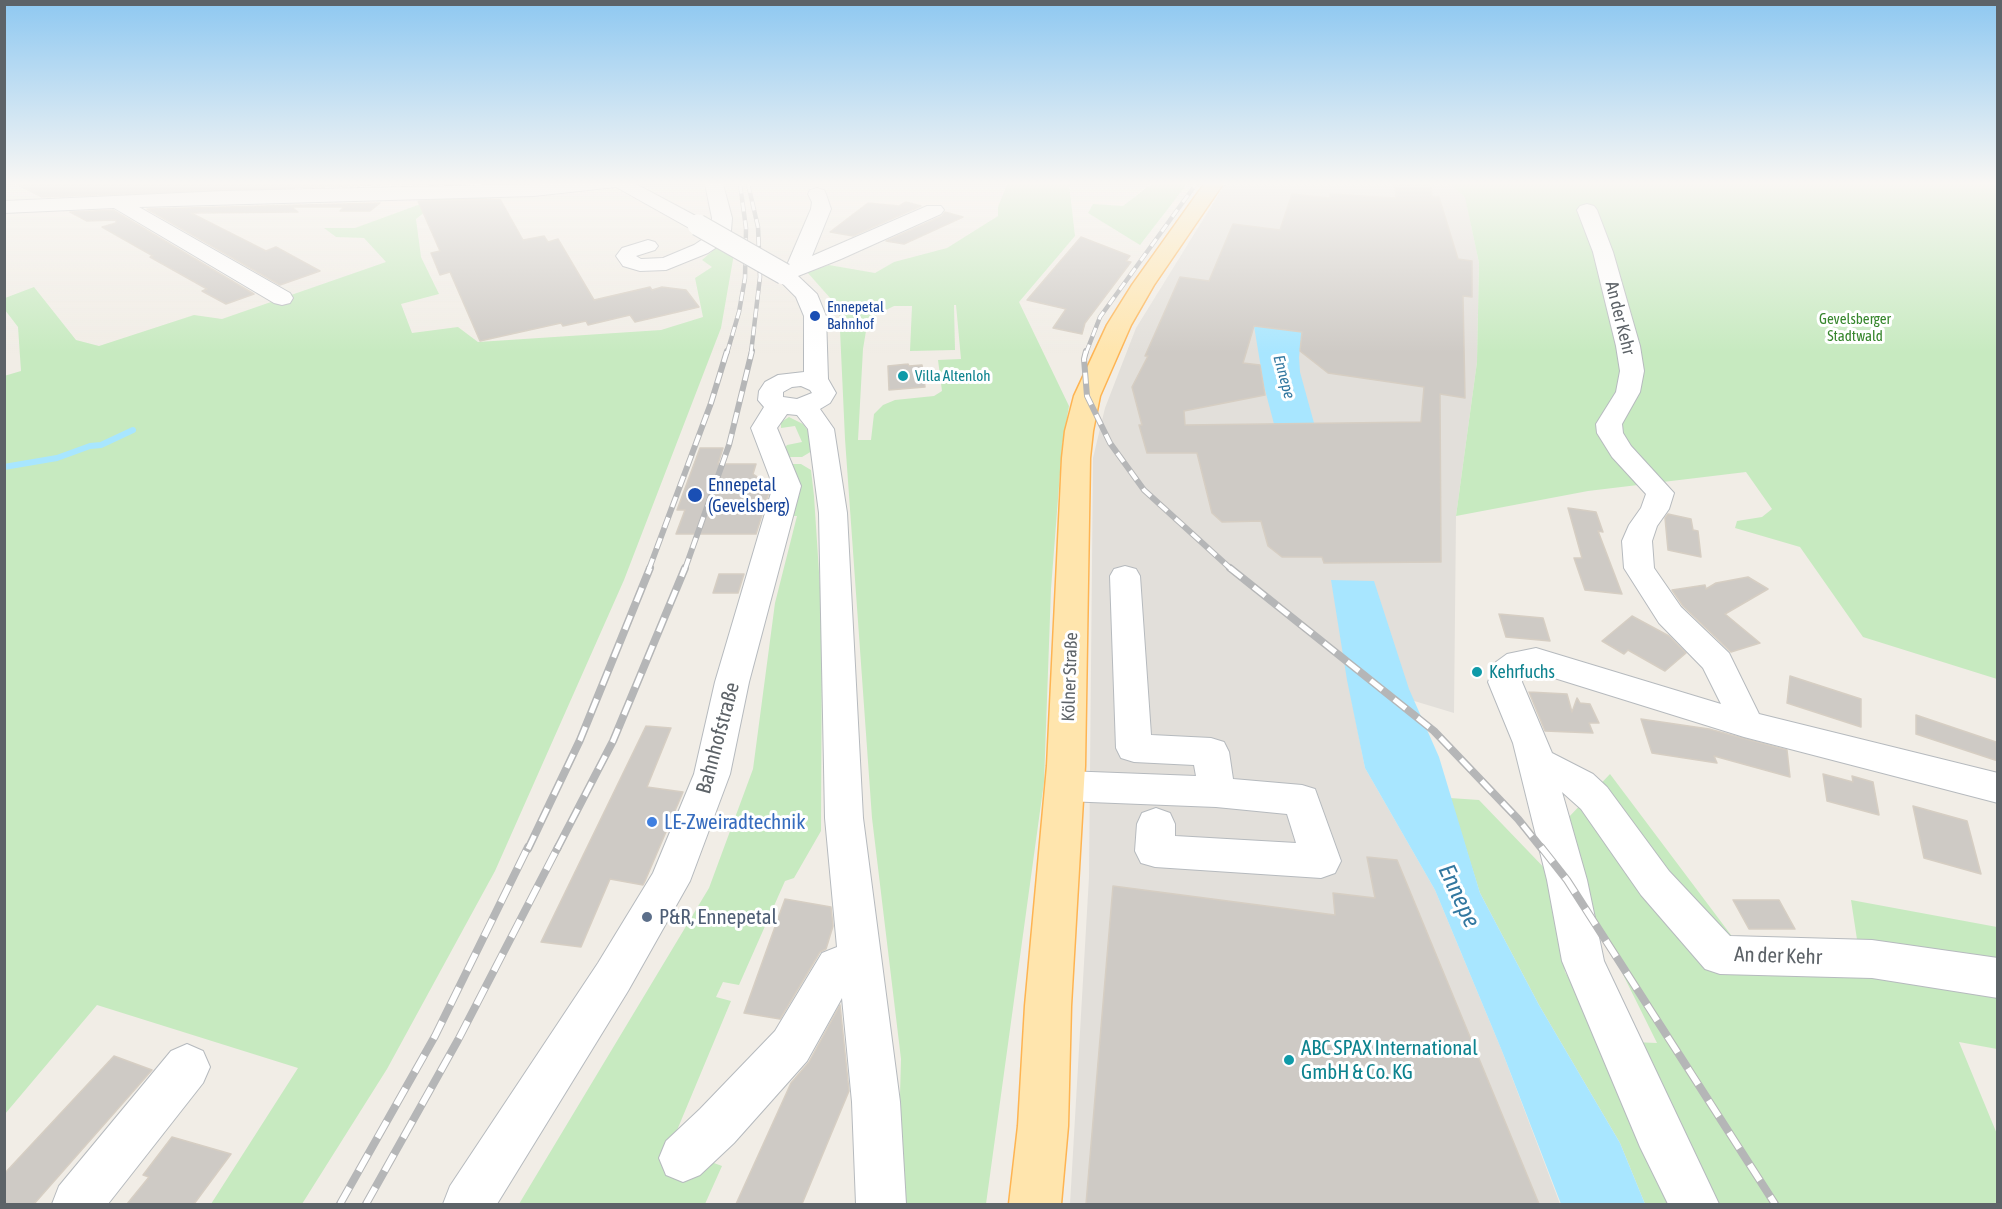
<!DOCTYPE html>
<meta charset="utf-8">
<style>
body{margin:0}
#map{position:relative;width:2002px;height:1209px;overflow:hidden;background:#f1ede6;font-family:"Asap Condensed",sans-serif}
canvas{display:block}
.frame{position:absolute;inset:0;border:6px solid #5d6368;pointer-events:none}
</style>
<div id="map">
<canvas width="2002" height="1209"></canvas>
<div class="frame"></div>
</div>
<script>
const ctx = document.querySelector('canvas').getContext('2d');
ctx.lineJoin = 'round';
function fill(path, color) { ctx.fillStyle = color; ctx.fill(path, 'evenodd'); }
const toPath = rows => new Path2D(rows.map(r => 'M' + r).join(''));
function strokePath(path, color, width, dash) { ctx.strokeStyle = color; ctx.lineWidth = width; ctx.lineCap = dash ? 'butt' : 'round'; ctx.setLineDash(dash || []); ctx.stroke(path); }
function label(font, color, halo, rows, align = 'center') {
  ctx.font = font + ' "Asap Condensed",sans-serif'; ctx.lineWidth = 6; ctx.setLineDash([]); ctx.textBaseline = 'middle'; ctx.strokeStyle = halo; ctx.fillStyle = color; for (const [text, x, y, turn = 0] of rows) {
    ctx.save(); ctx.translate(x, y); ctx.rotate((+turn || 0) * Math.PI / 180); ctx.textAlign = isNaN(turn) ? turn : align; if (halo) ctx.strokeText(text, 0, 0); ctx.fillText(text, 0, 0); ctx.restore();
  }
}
fill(toPath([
 [1225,184,1463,184,1479,263,1477,362,1456,516,1454,713,1348,681,1365,768,1435,890,1502,1051,1560,1204,1070,1204,1089,877,1093,458,1105,408,1136,328]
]), '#e2dfda');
fill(toPath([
 [1007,184,1069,184,1075,236,1019,302,1069,406,1062,447,1051,589,1044,782,986,1204,897,1204,901,1059,872,818,845,439,839,308,807,272,829,265,875,273,894,262,947,248,998,216,998,207],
 [954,305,956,305,961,359,938,360,942,391,934,396,895,400,883,405,874,414,871,440,858,440,863,349,868,319,894,306,912,306,910,351,955,350],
 [1151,184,1187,184,1140,245,1088,213,1093,204,1123,206],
 [1450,184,1997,184,1997,679,1863,637,1800,547,1735,528,1737,521,1762,517,1772,509,1746,472,1588,491,1456,516,1477,362,1479,263,1465,197],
 [547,189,543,195,438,202,416,219,421,257,439,294,401,304,412,333,458,327,478,342,661,330,703,317,695,278,712,267,702,260,718,246,734,254,721,328,624,580,495,871,387,1069,302,1204,211,1204,298,1068,97,1005,5,1114,4,376,21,371,18,327,5,310,5,298,34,287,76,340,99,346,194,315,222,319,386,262,364,238,336,237,324,228,355,228,448,194],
 [789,417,803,424,812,436,812,451,802,457,788,457,784,449,787,445,802,442,795,426,781,428,781,422],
 [791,464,801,464,811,470,814,496,822,618,821,831,794,878,785,881,739,985,723,982,716,997,731,1001,665,1159,706,1160,722,1166,705,1204,519,1204,709,888,753,769,775,603,797,516,791,516],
 [1610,774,1740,947,1858,946,1851,900,1997,927,1997,1049,1959,1042,1997,1134,1997,1204,1645,1204,1620,1143,1539,1005,1480,893,1450,798,1479,800,1553,877,1565,972,1608,1041,1657,1043,1590,908,1567,819]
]), '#c7eac0');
fill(toPath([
 [1254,326,1302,332,1299,357,1300,372,1314,423,1274,424,1264,386],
 [1331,580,1374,581,1409,689,1439,757,1480,893,1539,1005,1620,1143,1645,1204,1561,1204,1502,1051,1435,890,1365,768,1347,680]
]), '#a8e6ff');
strokePath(toPath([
 [4,467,57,458,90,446,101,445,133,430]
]), '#a8e6ff', 6);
const building = toPath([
 [16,184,400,184,42,197,16,184],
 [1395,184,1431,184,1432,197,1439,197,1458,259,1472,261,1472,297,1463,296,1465,398,1440,394,1441,562,1324,563,1322,557,1282,557,1268,546,1261,521,1222,522,1212,513,1197,453,1147,453,1139,425,1142,425,1132,387,1148,356,1145,356,1180,277,1209,281,1233,224,1280,230,1292,194,1330,198,1330,194,1396,198,1395,184],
 [1254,326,1302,332,1300,351,1328,373,1424,387,1421,422,1185,425,1184,411,1265,395,1260,365,1243,363,1254,326],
 [500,199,523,240,544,236,548,242,558,239,594,300,650,287,652,290,662,287,686,290,699,307,635,322,630,315,588,325,586,321,563,326,561,323,480,341,450,272,440,275,431,253,440,251,418,201,500,199],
 [906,202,921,206,853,236,830,232,868,203,899,206,906,202],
 [380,203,370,211,340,211,344,207,292,207,298,212,191,213,266,251,276,247,320,271,280,285,147,209,380,203],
 [113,210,254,294,226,304,202,291,207,289,150,257,153,256,102,227,116,223,116,220,87,221,70,212,113,210],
 [945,212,963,217,904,244,886,241,942,216,945,212],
 [1081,237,1130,256,1126,261,1131,262,1085,323,1082,334,1053,328,1066,309,1027,300,1081,237],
 [908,364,909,366,922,365,925,387,889,390,888,366,908,364],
 [700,448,723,448,718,464,756,464,753,474,771,486,756,534,676,534,685,510,677,510,700,448],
 [1568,508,1596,512,1603,532,1598,531,1622,594,1585,590,1574,558,1582,558,1568,508],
 [1668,514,1691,519,1693,530,1698,531,1701,557,1668,550,1665,518,1668,514],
 [719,574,744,574,738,593,713,593,719,574],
 [1748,577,1768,589,1725,614,1760,643,1731,652,1683,606,1672,590,1705,585,1706,589,1716,583,1748,577],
 [1499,614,1543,618,1550,641,1506,637,1499,614],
 [1632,616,1669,636,1686,653,1665,671,1628,650,1624,654,1602,641,1632,616],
 [1790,676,1861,699,1861,727,1787,703,1790,676],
 [1529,692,1567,694,1572,712,1577,698,1580,703,1590,704,1599,723,1589,723,1593,733,1545,731,1529,692],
 [1916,715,1996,742,1998,761,1916,734,1916,715],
 [1641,719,1709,729,1787,750,1790,777,1714,756,1717,763,1652,753,1641,719],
 [646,726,671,728,647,787,683,792,645,881,643,885,610,879,581,947,541,942,646,726],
 [1823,774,1853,782,1852,776,1873,782,1879,815,1827,801,1823,774],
 [1913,806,1967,821,1981,874,1924,858,1913,806],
 [1367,857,1397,860,1539,1204,1086,1204,1113,886,1335,915,1333,893,1375,898,1367,857],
 [785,899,831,907,833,926,826,949,820,952,780,1019,744,1013,785,899],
 [1733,900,1779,900,1795,929,1749,929,1733,900],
 [840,1005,849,1091,802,1204,736,1204,791,1083,809,1062,840,1005],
 [114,1056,152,1070,34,1204,4,1204,4,1174,114,1056],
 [172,1137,231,1154,194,1204,127,1204,149,1177,143,1175,172,1137]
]);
fill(building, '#cecac5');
strokePath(building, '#d6cec3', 1.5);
const minor = toPath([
 [543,184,636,184,705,221,708,225,705,229,698,231,691,229,616,187,534,196,139,207,290,293,293,298,290,303,282,305,274,303,114,208,4,213,4,201,225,191,543,184],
 [705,184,723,184,732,218,731,231,720,245,708,253,666,270,640,271,623,266,616,256,622,248,648,240,655,242,658,246,655,250,636,256,641,259,663,258,694,245,706,237,711,230,712,218,705,184],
 [817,188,824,190,826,194,831,209,812,256,927,206,941,206,944,210,941,214,841,259,798,276,817,294,826,316,828,379,836,393,830,403,820,409,834,429,847,513,863,818,900,1102,906,1204,856,1204,852,1102,842,998,807,1061,734,1143,700,1175,683,1182,666,1175,659,1158,666,1141,700,1109,775,1031,822,953,837,947,825,818,819,513,808,429,797,415,787,414,777,428,801,486,749,682,730,774,690,881,628,991,497,1204,443,1204,450,1186,598,963,653,873,694,774,715,682,773,486,751,428,764,407,758,400,759,391,765,382,778,375,804,372,804,316,796,297,773,274,777,270,787,265,811,209,812,202,808,194,810,190,817,188],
 [801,386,810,390,812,393,797,399,783,397,783,392,792,387,801,386],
 [1587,204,1594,206,1597,210,1613,252,1640,346,1644,371,1640,392,1622,424,1623,433,1631,446,1674,493,1669,509,1657,526,1652,541,1654,568,1681,607,1729,653,1759,714,1998,773,1998,803,1744,737,1535,672,1523,676,1522,682,1552,753,1593,774,1607,787,1669,871,1730,936,1872,940,1998,958,1998,998,1872,978,1720,974,1705,969,1641,895,1581,809,1562,792,1587,880,1604,961,1719,1204,1668,1204,1640,1147,1562,961,1547,880,1513,743,1488,682,1496,662,1507,654,1536,648,1721,704,1703,668,1659,623,1624,568,1622,541,1629,525,1641,508,1646,494,1612,457,1597,433,1596,424,1616,392,1620,371,1616,346,1593,252,1577,210,1580,206,1587,204],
 [1125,566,1136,569,1140,576,1151,735,1211,738,1224,742,1229,752,1233,779,1302,785,1315,789,1341,861,1335,873,1321,878,1155,867,1141,863,1135,851,1137,824,1142,813,1156,808,1170,813,1175,824,1175,836,1296,843,1287,814,1216,807,1065,801,1052,796,1046,786,1052,776,1065,771,1196,776,1194,765,1134,762,1121,758,1116,748,1110,576,1114,569,1125,566],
 [187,1044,203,1051,210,1067,203,1083,108,1204,52,1204,59,1186,171,1051,187,1044]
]);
const major = toPath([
 [1204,184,1223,184,1154,285,1131,325,1100,396,1093,431,1090,458,1085,766,1071,1006,1068,1126,1061,1204,1009,1204,1018,1126,1025,1006,1047,766,1062,458,1065,431,1074,396,1107,325,1132,285,1204,184]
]);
strokePath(minor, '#b6babe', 2);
strokePath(major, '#feb452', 3);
fill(minor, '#fff');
fill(major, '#ffe5ad');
const railFar3 = toPath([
 [748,184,758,227,760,277,751,353],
 [727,353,739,312,745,278,746,228,740,184],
 [1086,353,1100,317,1196,184]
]);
const railFar2 = toPath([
 [1086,351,1084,359,1087,396,1110,443,1144,490,1231,569],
 [649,569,711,403,727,351],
 [685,569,729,445,752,351]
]);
const railFar1 = toPath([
 [1230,568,1434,731,1518,819,1542,849],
 [528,849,580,740,650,568],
 [557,849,613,741,685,568]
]);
const rail = toPath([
 [1541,847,1567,880,1775,1204],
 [340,1204,435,1036,528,847],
 [366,1204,458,1040,558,847]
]);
strokePath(railFar3, '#b5b6b7', 4.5);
strokePath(railFar2, '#b5b6b7', 6);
strokePath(railFar1, '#b5b6b7', 8);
strokePath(rail, '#b5b6b7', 8);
strokePath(railFar3, '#fff', 3, [9]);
strokePath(railFar2, '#fff', 4, [11]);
strokePath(railFar1, '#fff', 5, [15]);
strokePath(rail, '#fff', 6, [19]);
const minorBridge = toPath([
 [698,225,784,274]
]);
strokePath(minorBridge, '#b6babe', 23, []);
strokePath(minorBridge, '#fff', 21);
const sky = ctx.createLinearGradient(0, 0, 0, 353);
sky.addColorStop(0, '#8ec8f1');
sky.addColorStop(0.52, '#f9f7f4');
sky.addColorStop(1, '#f9f7f400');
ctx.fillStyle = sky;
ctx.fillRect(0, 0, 2002, 353);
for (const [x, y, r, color] of [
 [815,316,6,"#1a4fb4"],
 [903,376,6,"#0f9aa8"],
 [695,495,8,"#1a4fb4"],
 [1477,672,6,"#0f9aa8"],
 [652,822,6,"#3f7fe0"],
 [647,917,6,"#5c6f8a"],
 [1289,1060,6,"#0f9aa8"]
]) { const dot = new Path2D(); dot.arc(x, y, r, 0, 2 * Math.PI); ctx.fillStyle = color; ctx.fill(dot); strokePath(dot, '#fff', 2); }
label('15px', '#164399', '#fff', [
 ["Ennepetal",827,307],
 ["Bahnhof",827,324]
], 'left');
label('15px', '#37862d', '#fff', [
 ["Gevelsberger",1855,319],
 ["Stadtwald",1855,336]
]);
label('15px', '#0d838f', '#fff', [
 ["Villa Altenloh",915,376]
], 'left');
label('italic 16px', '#3378a0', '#fff', [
 ["Ennepe",1284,377,75]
]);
label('18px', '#5d6368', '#fff', [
 ["An der Kehr",1620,318,76],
 ["Kölner Straße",1070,677,-88]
]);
label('18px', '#164399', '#fff', [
 ["Ennepetal",708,485],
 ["(Gevelsberg)",708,506]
], 'left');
label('18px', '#0d838f', '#fff', [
 ["Kehrfuchs",1489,672]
], 'left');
label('21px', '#5d6368', '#fff', [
 ["Bahnhofstraße",718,738,-75],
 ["An der Kehr",1778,956,2]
]);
label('21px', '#366cbe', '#fff', [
 ["LE-Zweiradtechnik",664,822]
], 'left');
label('21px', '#4e5e75', '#fff', [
 ["P&R, Ennepetal",659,917]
], 'left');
label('21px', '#0d838f', '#fff', [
 ["ABC SPAX International",1301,1048],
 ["GmbH & Co. KG",1301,1072]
], 'left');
label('italic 24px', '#3378a0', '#fff', [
 ["Ennepe",1459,896,65]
]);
</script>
